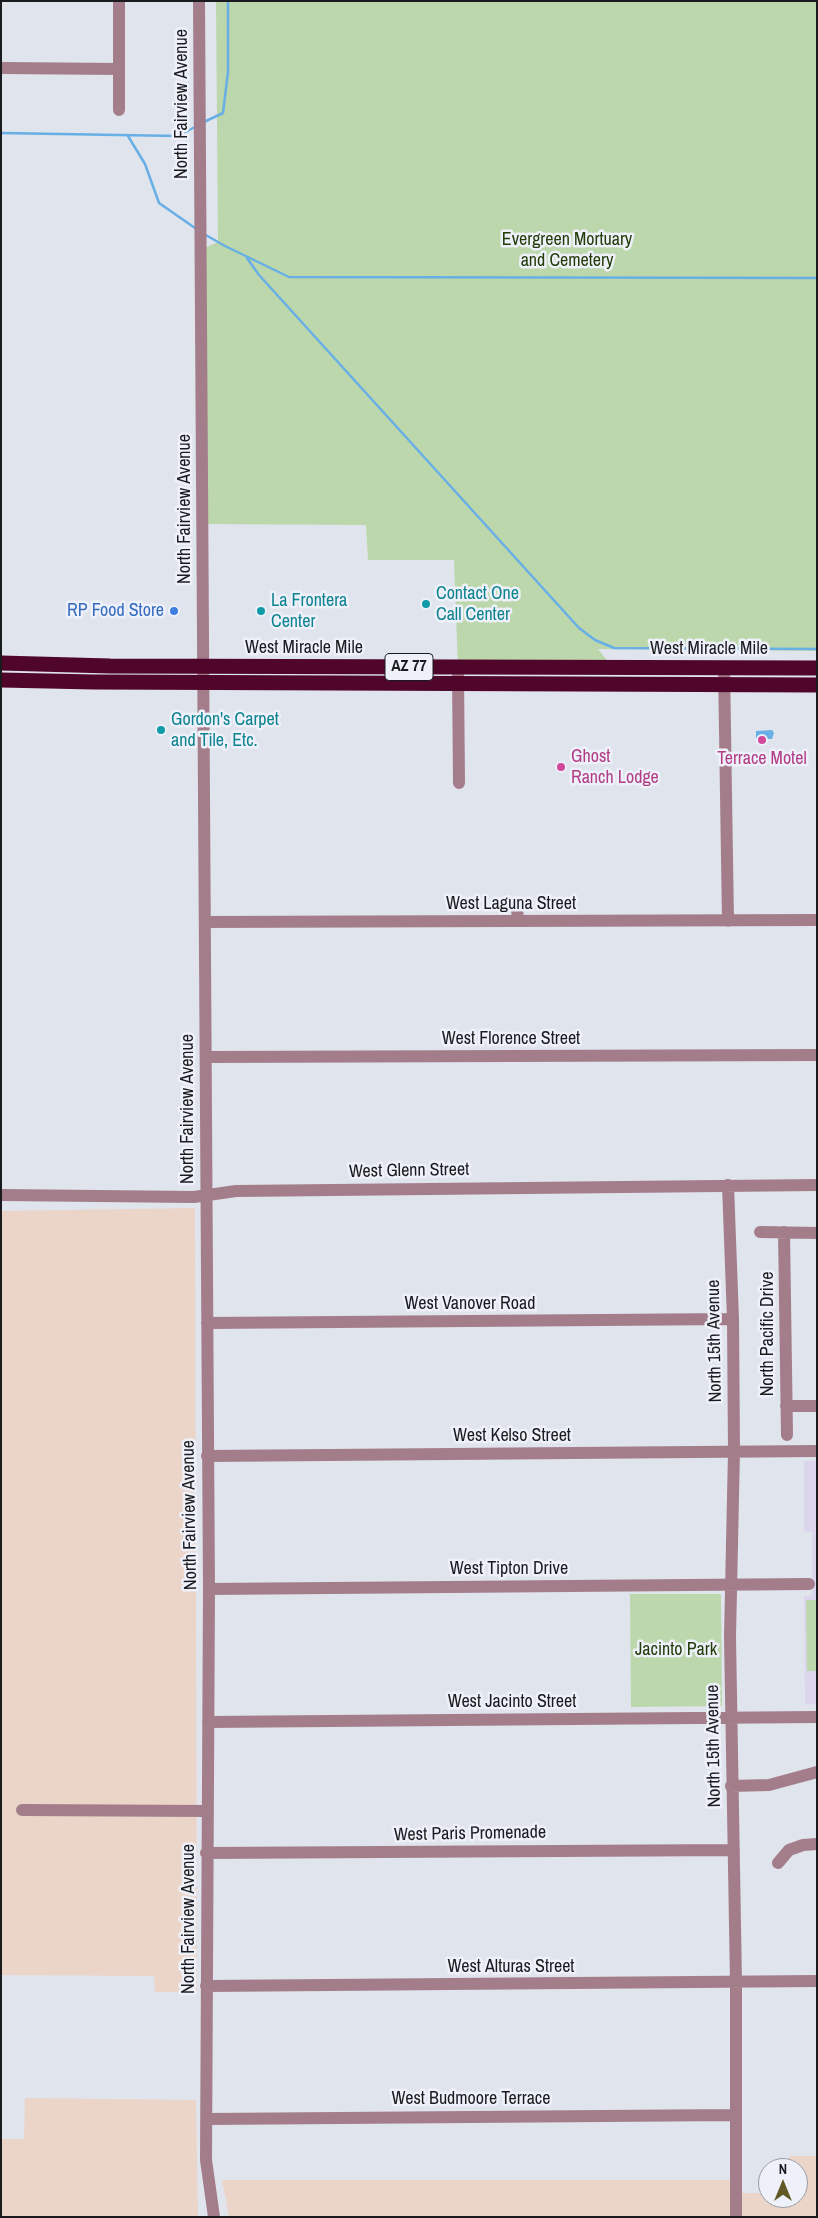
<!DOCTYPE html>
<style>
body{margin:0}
#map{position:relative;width:818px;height:2218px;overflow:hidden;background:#e0e4ed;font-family:"Archivo Narrow",sans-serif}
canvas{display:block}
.frame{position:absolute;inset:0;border:2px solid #1a1b1e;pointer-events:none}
.north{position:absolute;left:758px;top:2158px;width:50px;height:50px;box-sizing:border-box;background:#eef1fa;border:1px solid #999ba2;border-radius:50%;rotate:0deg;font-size:14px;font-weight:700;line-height:20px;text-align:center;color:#1a1b1e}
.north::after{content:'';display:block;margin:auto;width:18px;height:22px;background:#625a26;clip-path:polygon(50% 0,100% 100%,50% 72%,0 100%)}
</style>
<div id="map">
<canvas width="818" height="2218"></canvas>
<div class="frame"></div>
<div class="north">N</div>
</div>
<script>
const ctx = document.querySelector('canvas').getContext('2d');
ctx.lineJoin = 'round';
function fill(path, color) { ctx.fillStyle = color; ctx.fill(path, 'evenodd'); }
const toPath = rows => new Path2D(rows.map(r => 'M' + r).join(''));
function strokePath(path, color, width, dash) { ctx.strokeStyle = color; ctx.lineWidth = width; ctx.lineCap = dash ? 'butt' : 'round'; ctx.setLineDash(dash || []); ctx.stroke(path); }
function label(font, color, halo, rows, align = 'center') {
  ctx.font = font + ' "Archivo Narrow",sans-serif'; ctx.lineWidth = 5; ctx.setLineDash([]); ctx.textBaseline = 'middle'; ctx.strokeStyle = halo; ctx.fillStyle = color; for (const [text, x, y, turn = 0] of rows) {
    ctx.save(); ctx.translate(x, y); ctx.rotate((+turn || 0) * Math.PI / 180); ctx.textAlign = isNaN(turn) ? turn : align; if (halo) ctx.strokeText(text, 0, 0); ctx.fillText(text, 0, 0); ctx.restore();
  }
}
fill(toPath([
 [195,1208,197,1992,155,1992,154,1976,1,1975,1,1211],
 [25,2098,196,2100,198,2217,1,2217,1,2139,24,2139],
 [789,2156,817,2156,817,2217,229,2217,222,2180,735,2180,735,2193,768,2193,768,2198,798,2198,798,2168,789,2168]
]), '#ebd5c9');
fill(toPath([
 [804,1461,817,1461,817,1704,805,1704,804,1596,812,1595,812,1532,804,1531]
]), '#dcd6ec');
fill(toPath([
 [216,1,817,1,817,651,598,649,612,667,458,667,454,560,368,560,366,525,202,524,200,250,218,242],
 [721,1594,722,1706,631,1707,630,1594],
 [806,1600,817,1600,817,1671,807,1671]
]), '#bcd7ab');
fill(toPath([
 [772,730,774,733,772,739,756,739,756,731]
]), '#68afe6');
strokePath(toPath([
 [204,122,223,113,228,72,228,1],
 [1,133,178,136,195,127],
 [128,136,145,164,159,203,195,228],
 [204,234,225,246,289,277,817,278],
 [247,258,259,275,579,628,595,640,614,648,817,649]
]), '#68afe6', 2.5);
strokePath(toPath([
 [199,1,209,1589,206,2160,214,2217],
 [1,68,119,69],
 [119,110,119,1],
 [724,667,728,921],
 [458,674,459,783],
 [517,908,518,921],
 [205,922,817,920],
 [206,1057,817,1055],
 [728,1185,733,1319,734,1451,730,1637,736,1982,736,2217],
 [1,1195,194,1197,236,1191,817,1185],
 [760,1232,817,1233],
 [784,1232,787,1435],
 [207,1323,733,1319],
 [786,1406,817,1406],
 [207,1456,817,1451],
 [209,1589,809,1584],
 [208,1722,817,1717],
 [731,1786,769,1785,817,1772],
 [22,1810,207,1811],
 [206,1853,734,1850],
 [778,1863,789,1850,803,1845,817,1844],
 [206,1986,817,1981],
 [207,2119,735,2115]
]), '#a37e8a', 12);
strokePath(toPath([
 [1,663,110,666,817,668],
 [1,680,94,682,817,685]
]), '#50062a', 15);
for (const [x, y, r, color] of [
 [426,604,5,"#0f9aa8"],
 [174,611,5,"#3f7fe0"],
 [261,611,5,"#0f9aa8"],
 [161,730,5,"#0f9aa8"],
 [762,740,5,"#d1479c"],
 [561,767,5,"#d1479c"]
]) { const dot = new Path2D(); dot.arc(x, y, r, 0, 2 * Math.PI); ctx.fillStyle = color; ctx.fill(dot); strokePath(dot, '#eef1fa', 2); }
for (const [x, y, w] of [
 [409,667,48]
]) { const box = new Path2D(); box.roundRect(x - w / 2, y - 13.5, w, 27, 4); ctx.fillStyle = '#eef1fa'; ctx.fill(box); strokePath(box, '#1a1b1e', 1); }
label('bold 16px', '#1a1b1e', null, [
 ["AZ 77",409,667]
]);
label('18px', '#1a1b1e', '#eef1fa', [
 ["North Fairview Avenue",182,104,-90],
 ["North Fairview Avenue",185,509,-90],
 ["West Miracle Mile",304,648],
 ["West Miracle Mile",709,649],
 ["West Laguna Street",511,904],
 ["West Florence Street",511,1039],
 ["North Fairview Avenue",188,1109,-90],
 ["West Glenn Street",409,1171,-1],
 ["West Vanover Road",470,1304],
 ["North Pacific Drive",768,1334,-90],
 ["North 15th Avenue",715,1341,-91],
 ["West Kelso Street",512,1436],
 ["North Fairview Avenue",190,1515,-91],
 ["West Tipton Drive",509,1569],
 ["West Jacinto Street",512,1702],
 ["North 15th Avenue",714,1746,-91],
 ["West Paris Promenade",470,1834,-1],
 ["North Fairview Avenue",189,1919,-90],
 ["West Alturas Street",511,1967],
 ["West Budmoore Terrace",471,2099]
]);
label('18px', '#233d09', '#eef1fa', [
 ["Evergreen Mortuary",567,240],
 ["and Cemetery",567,261],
 ["Jacinto Park",676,1650]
]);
label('18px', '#0d838f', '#eef1fa', [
 ["Contact One",436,594],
 ["Call Center",436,615],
 ["La Frontera",271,601],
 ["Center",271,622],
 ["Gordon's Carpet",171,720],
 ["and Tile, Etc.",171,741]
], 'left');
label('18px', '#366cbe', '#eef1fa', [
 ["RP Food Store",164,611]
], 'right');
label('18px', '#b23c85', '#eef1fa', [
 ["Ghost",571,757],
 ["Ranch Lodge",571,778],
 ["Terrace Motel",762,759,"center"]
], 'left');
</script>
